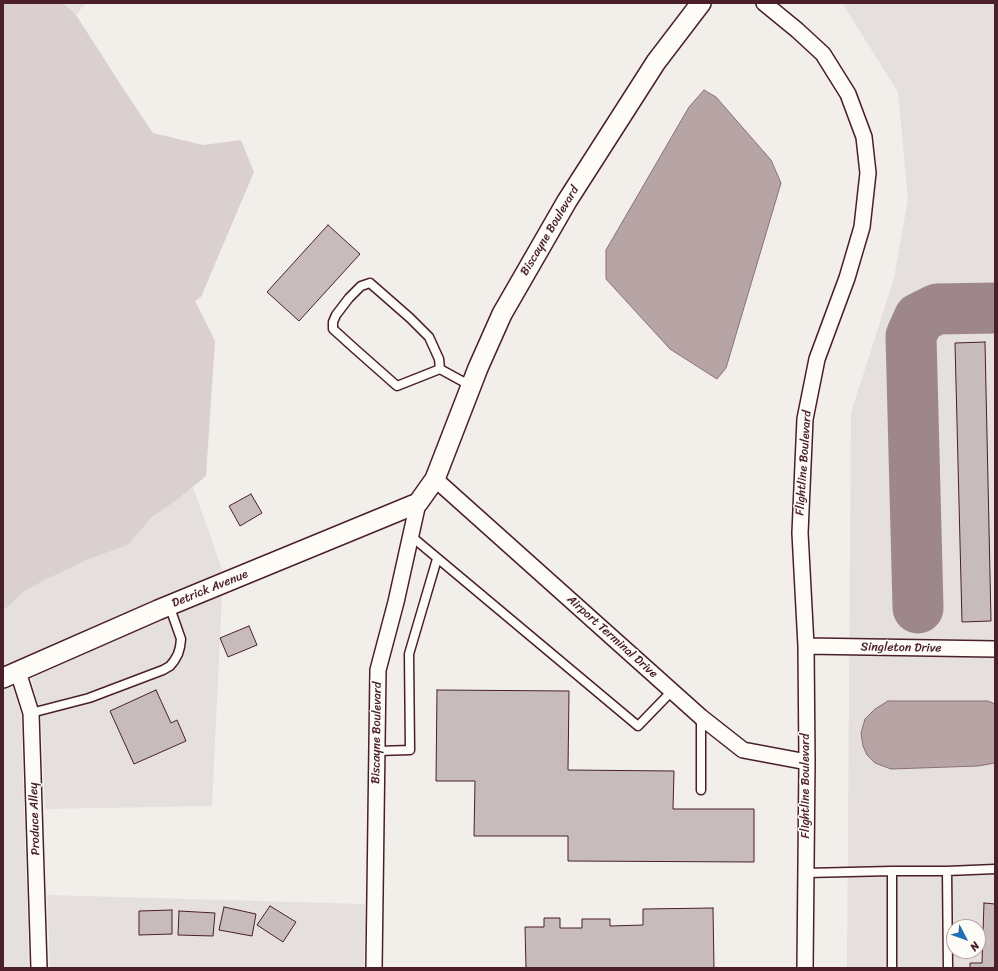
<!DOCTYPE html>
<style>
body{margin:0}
#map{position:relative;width:998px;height:971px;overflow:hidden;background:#f2efeb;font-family:Sriracha,sans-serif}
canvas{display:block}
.frame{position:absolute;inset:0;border:4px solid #4a1f2b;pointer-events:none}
.north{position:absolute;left:946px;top:919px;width:40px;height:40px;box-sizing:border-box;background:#fdfcf7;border:1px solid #b5a4a5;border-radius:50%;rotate:131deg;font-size:11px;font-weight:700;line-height:16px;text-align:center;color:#4a1f2b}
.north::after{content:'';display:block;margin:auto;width:14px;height:18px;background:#1f6fb2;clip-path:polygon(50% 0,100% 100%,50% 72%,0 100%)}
</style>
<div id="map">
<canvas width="998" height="971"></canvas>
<div class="frame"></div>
<div class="north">N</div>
</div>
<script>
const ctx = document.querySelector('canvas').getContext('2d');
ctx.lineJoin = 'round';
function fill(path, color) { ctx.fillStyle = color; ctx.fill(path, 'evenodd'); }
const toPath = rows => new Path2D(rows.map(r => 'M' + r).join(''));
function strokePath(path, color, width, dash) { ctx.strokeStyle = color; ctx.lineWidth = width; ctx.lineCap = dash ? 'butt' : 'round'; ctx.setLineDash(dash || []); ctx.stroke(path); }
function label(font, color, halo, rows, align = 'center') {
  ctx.font = font + ' Sriracha,sans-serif'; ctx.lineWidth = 3; ctx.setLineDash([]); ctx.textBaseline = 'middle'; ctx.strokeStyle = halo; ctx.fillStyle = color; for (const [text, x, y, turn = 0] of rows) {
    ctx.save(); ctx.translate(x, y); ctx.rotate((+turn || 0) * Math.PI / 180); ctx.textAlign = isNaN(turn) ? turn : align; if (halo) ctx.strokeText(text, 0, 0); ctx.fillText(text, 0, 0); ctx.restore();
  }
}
fill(toPath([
 [63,3,86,3,76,15],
 [842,3,995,3,995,968,847,968,851,413,894,278,908,199,898,92],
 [954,927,978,927,978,951,954,951],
 [193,487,223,572,153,600,14,662,5,664,5,666,3,667,3,611,23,592,45,580,89,559,128,545,151,518,178,499],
 [222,595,212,806,45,809,41,714,31,678,163,619],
 [12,686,21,714,29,968,3,968,3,690],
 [47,895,365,904,364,968,50,968]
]), '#e5dfdd');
fill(toPath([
 [3,3,63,3,76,15,119,82,153,133,203,145,241,140,254,172,201,297,195,301,215,341,206,476,178,499,151,518,128,545,89,559,45,580,23,592,3,611]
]), '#d9d0cf');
const water = toPath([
 [704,90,716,97,771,160,781,183,726,368,717,379,670,349,606,279,606,250,689,107,704,90],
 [888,701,988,701,995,704,995,763,978,766,891,769,875,763,867,755,863,746,861,733,865,719,875,709,888,701]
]);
fill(water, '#b7a5a6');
strokePath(water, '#8b6f75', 1);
strokePath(toPath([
 [918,608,911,336,919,318,937,309,995,308]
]), '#9e878b', 51);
const building = toPath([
 [328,225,360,254,299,321,267,292,328,225],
 [985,342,991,621,962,622,955,343,985,342],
 [251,494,262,513,240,526,229,506,251,494],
 [249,626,257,645,228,657,220,638,249,626],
 [156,690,171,723,177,720,186,741,134,764,110,711,156,690],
 [437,690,569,691,568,770,674,771,673,809,754,809,754,862,568,861,568,836,474,836,475,781,436,781,437,690],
 [984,903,995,904,995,968,970,968,970,963,982,963,984,903],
 [270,906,296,922,283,942,257,925,270,906],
 [224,907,256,914,252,936,219,930,224,907],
 [713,908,714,968,526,968,525,927,544,927,544,918,560,918,560,928,582,928,582,919,610,919,610,926,643,925,643,909,713,908],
 [172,910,172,934,139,935,139,911,172,910],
 [179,911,215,913,213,936,178,935,179,911]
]);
fill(building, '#c8bbbb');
strokePath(building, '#4a1f2b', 1);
const service = toPath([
 [370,283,410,318,429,337,439,359,440,369,397,386,354,348,333,329,333,322,336,315,349,298,361,286,370,283],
 [440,369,471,386],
 [411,536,638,726,672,691],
 [31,713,89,698,163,670,170,666,174,661,178,654,180,647,181,639,169,605],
 [377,751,410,750,409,654,437,559],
 [701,790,701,717],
 [947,871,948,968],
 [806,873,892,871],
 [892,968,892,871,947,871,995,869]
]);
const minor = toPath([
 [764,3,797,30,823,54,848,94,864,137,868,173,862,227,847,278,817,359,805,419,800,533,806,646,807,762,805,968],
 [435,479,701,717,743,750,807,762],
 [806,646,995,649],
 [18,672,31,713,39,968],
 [374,968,378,670,396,602,418,503]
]);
const tertiary = toPath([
 [3,678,158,610,418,503,435,479,478,368,502,314,567,201,656,62,701,3]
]);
strokePath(service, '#4a1f2b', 11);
strokePath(minor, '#4a1f2b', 18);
strokePath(tertiary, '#4a1f2b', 22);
strokePath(service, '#fdfcf7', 8);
strokePath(minor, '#fdfcf7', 15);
strokePath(tertiary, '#fdfcf7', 19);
label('12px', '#4a1f2b', '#fdfcf7', [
 ["Biscayne Boulevard",550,231,-59],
 ["Flightline Boulevard",804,463,-86],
 ["Detrick Avenue",210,589,-22],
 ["Airport Terminal Drive",612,637,42],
 ["Singleton Drive",901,648,1],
 ["Biscayne Boulevard",377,733,-89],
 ["Flightline Boulevard",806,786,-90],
 ["Produce Alley",35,819,-92]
]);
</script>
